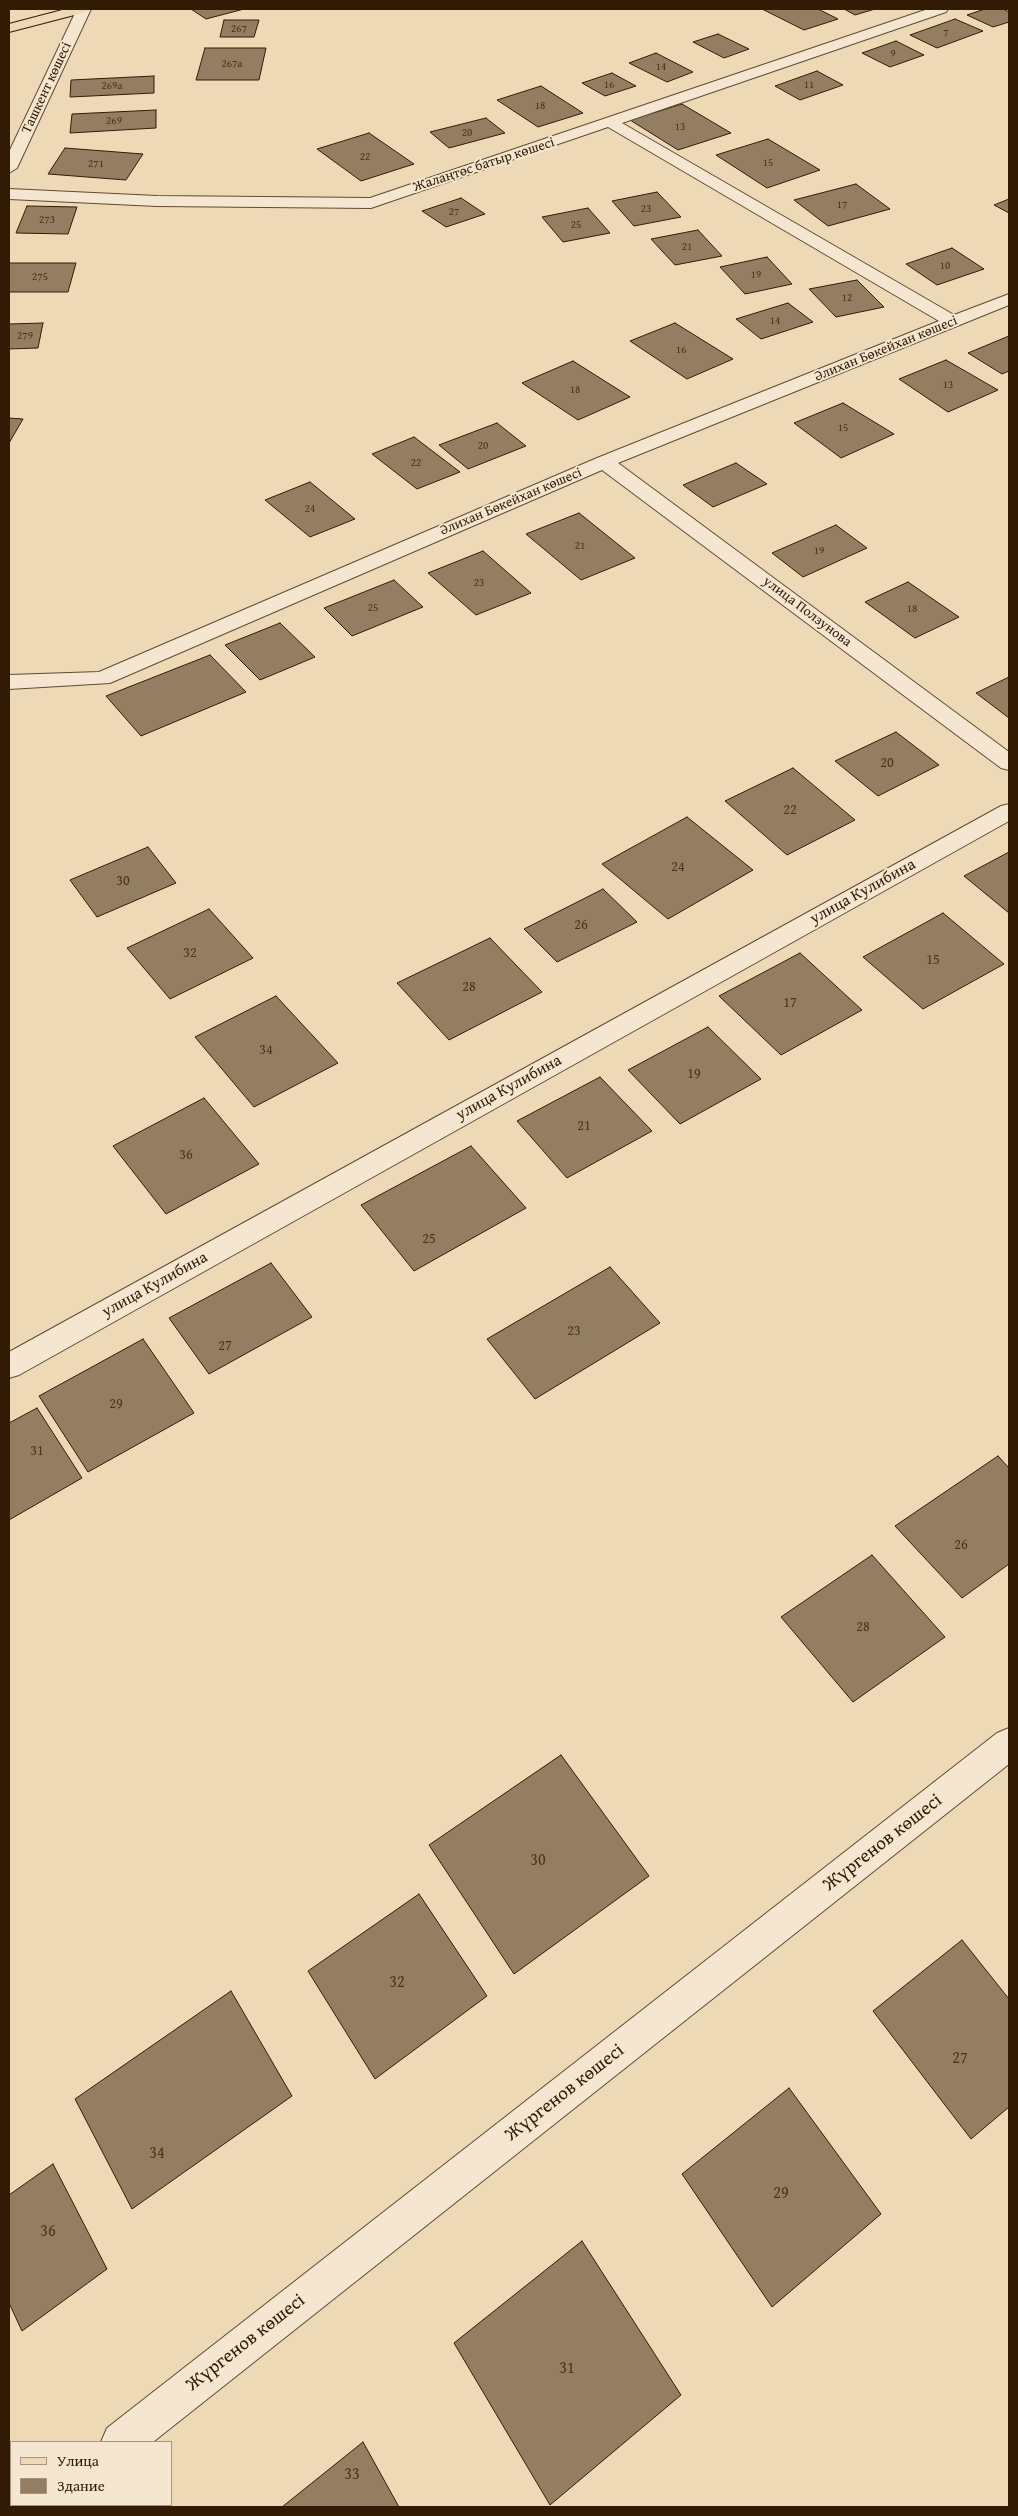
<!DOCTYPE html>
<meta charset="utf-8">
<style>
body{margin:0}
#map{position:relative;width:1018px;height:2516px;overflow:hidden;background:#eed9b7;font-family:"Gentium Book Plus",serif}
canvas{display:block}
.frame{position:absolute;inset:0;border:10px solid #321b05;pointer-events:none}
.legend{position:absolute;left:10px;top:2441px;width:162px;height:65px;box-sizing:border-box;background:#f4e6d0;border:1px solid #a6957f;margin:0;padding:6px 9px;list-style:none;font-size:15px;color:#321b05}
.legend li{display:flex;align-items:center;gap:10px;height:25px}
.legend b{width:25px;border:1px solid #a6957f}
</style>
<div id="map">
<canvas width="1018" height="2516"></canvas>
<div class="frame"></div>
<ul class="legend">
<li><b style="height:6px;background:#eed9b7"></b>Улица</li>
<li><b style="height:14px;background:#947e62"></b>Здание</li>
</ul>
</div>
<script>
const ctx = document.querySelector('canvas').getContext('2d');
ctx.lineJoin = 'round';
function fill(path, color) { ctx.fillStyle = color; ctx.fill(path, 'evenodd'); }
const toPath = rows => new Path2D(rows.map(r => 'M' + r).join(''));
function strokePath(path, color, width, dash) { ctx.strokeStyle = color; ctx.lineWidth = width; ctx.lineCap = dash ? 'butt' : 'round'; ctx.setLineDash(dash || []); ctx.stroke(path); }
function label(font, color, halo, rows, align = 'center') {
  ctx.font = font + ' "Gentium Book Plus",serif'; ctx.lineWidth = 4; ctx.setLineDash([]); ctx.textBaseline = 'middle'; ctx.strokeStyle = halo; ctx.fillStyle = color; for (const [text, x, y, turn = 0] of rows) {
    ctx.save(); ctx.translate(x, y); ctx.rotate((+turn || 0) * Math.PI / 180); ctx.textAlign = isNaN(turn) ? turn : align; if (halo) ctx.strokeText(text, 0, 0); ctx.fillText(text, 0, 0); ctx.restore();
  }
}
const building = toPath([
 [191,9,244,9,206,19,191,9],
 [762,9,818,9,838,19,804,30,762,9],
 [844,9,875,9,855,15,844,9],
 [985,9,1003,9,1009,12,1009,22,993,27,967,15,985,9],
 [955,19,983,31,937,48,910,35,955,19],
 [224,20,259,20,254,37,220,37,224,20],
 [718,34,749,49,724,58,693,42,718,34],
 [896,41,924,55,890,67,862,53,896,41],
 [205,48,266,48,259,80,196,80,205,48],
 [656,53,693,72,667,82,629,63,656,53],
 [817,71,843,85,800,100,775,86,817,71],
 [612,73,636,86,605,96,582,83,612,73],
 [154,76,154,93,70,97,71,80,154,76],
 [541,86,583,113,538,127,497,100,541,86],
 [682,104,731,133,678,150,630,120,682,104],
 [156,110,156,128,70,133,72,114,156,110],
 [486,118,505,133,449,148,430,132,486,118],
 [369,133,414,164,361,181,317,149,369,133],
 [768,139,820,170,767,188,716,155,768,139],
 [65,148,143,154,126,180,48,174,65,148],
 [856,184,890,209,828,226,794,200,856,184],
 [657,192,681,217,634,226,612,201,657,192],
 [461,198,485,214,446,227,422,211,461,198],
 [1009,199,1009,213,994,205,1009,199],
 [27,206,77,207,68,234,16,233,27,206],
 [588,208,610,233,563,242,542,217,588,208],
 [698,230,722,256,675,265,651,239,698,230],
 [952,248,984,269,937,285,906,264,952,248],
 [767,257,792,284,745,294,720,267,767,257],
 [9,263,76,263,68,292,9,292,9,263],
 [857,280,884,307,836,317,809,289,857,280],
 [788,303,813,322,761,339,736,319,788,303],
 [43,323,38,348,9,349,9,324,43,323],
 [675,323,733,359,687,379,630,341,675,323],
 [1009,336,1009,371,1002,374,968,353,1009,336],
 [946,360,998,390,948,412,899,379,946,360],
 [573,361,630,397,578,420,522,383,573,361],
 [843,403,894,434,841,458,794,423,843,403],
 [9,418,23,419,9,443,9,418],
 [497,423,526,446,468,469,439,445,497,423],
 [414,437,460,472,417,489,372,454,414,437],
 [736,463,767,484,713,507,683,485,736,463],
 [310,482,355,519,310,537,265,500,310,482],
 [579,513,635,558,581,580,526,534,579,513],
 [836,525,867,548,803,577,772,553,836,525],
 [483,551,531,593,476,615,428,573,483,551],
 [394,580,423,607,352,636,324,608,394,580],
 [908,582,959,617,915,638,865,602,908,582],
 [280,623,315,657,260,680,225,645,280,623],
 [210,655,246,692,141,736,106,696,210,655],
 [1009,677,1009,718,976,693,1009,677],
 [896,732,939,765,878,796,835,761,896,732],
 [793,768,855,820,787,855,725,801,793,768],
 [687,817,753,870,668,919,602,864,687,817],
 [148,847,176,883,97,917,70,880,148,847],
 [1009,852,1009,913,964,876,1009,852],
 [603,889,637,922,557,962,524,929,603,889],
 [209,909,253,958,170,999,127,948,209,909],
 [943,913,1004,964,923,1009,863,957,943,913],
 [490,938,542,992,449,1040,397,983,490,938],
 [800,953,862,1010,781,1055,719,996,800,953],
 [276,996,338,1063,254,1107,195,1037,276,996],
 [708,1027,761,1079,680,1124,628,1070,708,1027],
 [600,1077,652,1131,567,1178,517,1121,600,1077],
 [204,1098,259,1164,166,1214,113,1146,204,1098],
 [471,1146,526,1208,414,1271,361,1205,471,1146],
 [271,1263,312,1317,209,1374,169,1318,271,1263],
 [610,1267,660,1323,535,1399,487,1339,610,1267],
 [143,1339,194,1413,88,1472,39,1396,143,1339],
 [37,1408,82,1478,9,1520,9,1423,37,1408],
 [998,1456,1009,1468,1009,1564,962,1598,895,1526,998,1456],
 [872,1555,945,1637,853,1702,781,1617,872,1555],
 [561,1755,649,1876,514,1974,429,1845,561,1755],
 [419,1894,487,1996,375,2079,308,1971,419,1894],
 [962,1940,1009,1999,1009,2107,971,2139,873,2011,962,1940],
 [231,1991,292,2096,132,2209,75,2099,231,1991],
 [789,2088,881,2214,772,2307,682,2174,789,2088],
 [53,2164,107,2269,22,2331,9,2303,9,2195,53,2164],
 [582,2241,681,2395,550,2505,454,2343,582,2241],
 [363,2442,399,2507,282,2507,363,2442]
]);
fill(building, '#947e62');
strokePath(building, '#321b05', 1);
const minor = toPath([
 [77,9,91,9,17,168,9,173,9,152,77,9],
 [928,9,948,9,946,12,622,123,954,315,1009,294,1009,305,618,463,1009,752,1009,770,1001,768,602,470,110,683,9,689,9,675,99,672,597,458,939,321,608,127,371,208,157,206,9,199,9,189,157,196,370,198,928,9],
 [1009,804,1009,821,19,1375,9,1378,9,1352,1001,806,1009,804],
 [1009,1728,1009,1764,153,2442,101,2442,107,2428,997,1733,1009,1728],
 [18,2505,61,2505,61,2507,18,2507,18,2505]
]);
const major = toPath([
 [66,9,88,9,86,12,9,32,9,24,66,9]
]);
strokePath(minor, '#614a32', 2);
strokePath(major, '#321b05', 2);
fill(minor, '#f4e6d0');
fill(major, '#eed9b7');
label('11px', '#4a341c', null, [
 ["267",239,29],
 ["7",946,33],
 ["9",893,54],
 ["267а",232,64],
 ["14",661,67],
 ["16",609,85],
 ["11",809,85],
 ["269а",112,86],
 ["18",540,106],
 ["269",114,121],
 ["13",680,127],
 ["20",467,133],
 ["22",365,157],
 ["15",768,163],
 ["271",96,164],
 ["17",842,205],
 ["23",646,209],
 ["27",454,212],
 ["273",47,220],
 ["25",576,225],
 ["21",687,247],
 ["10",945,266],
 ["19",756,275],
 ["275",40,277],
 ["12",847,298],
 ["14",775,321],
 ["279",25,336],
 ["16",681,350],
 ["13",948,385],
 ["18",575,390],
 ["15",843,428],
 ["20",483,446],
 ["22",416,463],
 ["24",310,509],
 ["21",580,546],
 ["19",819,551],
 ["23",479,583],
 ["25",373,608],
 ["18",912,609]
]);
label('14px', '#321b05', '#f4e6d0', [
 ["Ташкент көшесі",47,88,-65],
 ["Жалаңтөс батыр көшесі",484,165,-18],
 ["Әлихан Бөкейхан көшесі",886,349,-22],
 ["Әлихан Бөкейхан көшесі",511,502,-23],
 ["улица Ползунова",807,612,37]
]);
label('14px', '#4a341c', null, [
 ["20",887,763],
 ["22",790,810],
 ["24",678,867],
 ["30",123,881],
 ["26",581,925],
 ["32",190,953],
 ["15",933,960],
 ["28",469,987],
 ["17",790,1003],
 ["34",266,1050],
 ["19",694,1074],
 ["21",584,1126],
 ["36",186,1155],
 ["25",429,1239],
 ["23",574,1331],
 ["27",225,1346],
 ["29",116,1404],
 ["31",37,1451],
 ["26",961,1545],
 ["28",863,1627]
]);
label('16px', '#321b05', '#f4e6d0', [
 ["улица Кулибина",863,892,-29],
 ["улица Кулибина",509,1088,-29],
 ["улица Кулибина",155,1285,-29]
]);
label('16px', '#4a341c', null, [
 ["30",538,1861],
 ["32",397,1983],
 ["27",960,2059],
 ["34",157,2154],
 ["29",781,2194],
 ["36",48,2232],
 ["31",567,2369],
 ["33",352,2475]
]);
label('19px', '#321b05', '#f4e6d0', [
 ["Жүргенов көшесі",883,1843,-38],
 ["Жүргенов көшесі",565,2093,-38],
 ["Жүргенов көшесі",246,2343,-38]
]);
</script>
